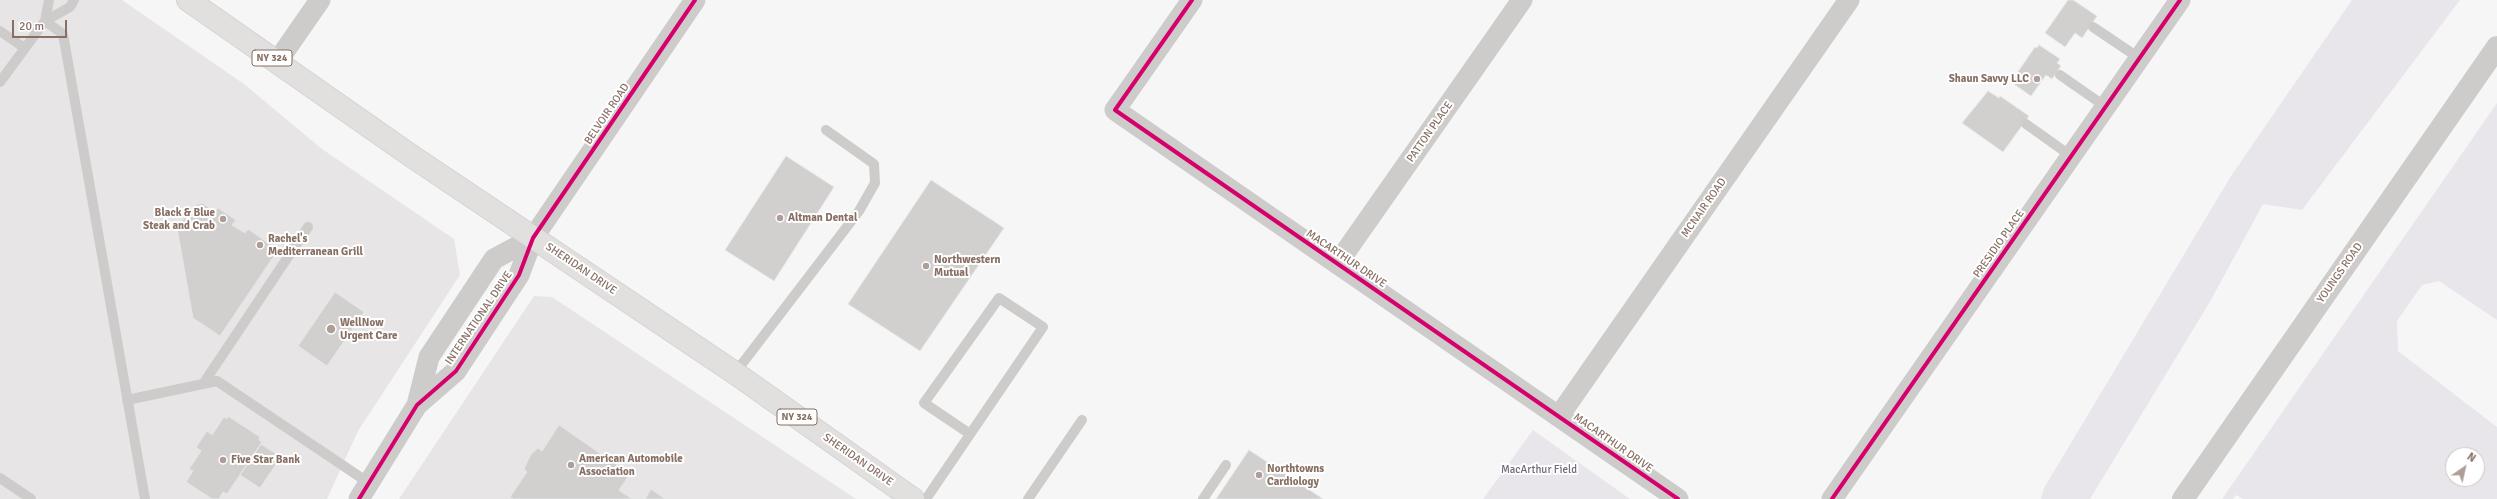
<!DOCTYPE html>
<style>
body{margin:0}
#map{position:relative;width:2497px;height:499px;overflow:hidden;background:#f6f6f7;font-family:Signika,sans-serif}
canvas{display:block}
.north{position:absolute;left:2445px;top:447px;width:40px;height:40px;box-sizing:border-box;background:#fff;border:1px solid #cfc5c1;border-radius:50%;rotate:34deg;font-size:11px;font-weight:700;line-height:16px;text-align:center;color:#886f64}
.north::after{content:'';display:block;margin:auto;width:14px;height:18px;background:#ae9e97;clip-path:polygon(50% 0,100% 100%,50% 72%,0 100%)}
.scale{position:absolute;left:12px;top:20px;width:55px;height:18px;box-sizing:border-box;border:2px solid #886f64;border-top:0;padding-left:5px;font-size:12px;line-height:14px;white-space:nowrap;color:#886f64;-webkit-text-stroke:3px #fff;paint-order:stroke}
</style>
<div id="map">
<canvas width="2497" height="499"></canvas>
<div class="north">N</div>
<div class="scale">20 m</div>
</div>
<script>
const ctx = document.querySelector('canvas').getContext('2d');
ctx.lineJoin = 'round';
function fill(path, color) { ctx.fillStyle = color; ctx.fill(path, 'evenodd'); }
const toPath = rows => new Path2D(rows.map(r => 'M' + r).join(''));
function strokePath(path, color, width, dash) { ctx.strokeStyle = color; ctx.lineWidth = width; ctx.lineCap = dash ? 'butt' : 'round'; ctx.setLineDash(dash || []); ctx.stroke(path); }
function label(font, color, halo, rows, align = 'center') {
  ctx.font = font + ' Signika,sans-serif'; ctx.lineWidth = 4; ctx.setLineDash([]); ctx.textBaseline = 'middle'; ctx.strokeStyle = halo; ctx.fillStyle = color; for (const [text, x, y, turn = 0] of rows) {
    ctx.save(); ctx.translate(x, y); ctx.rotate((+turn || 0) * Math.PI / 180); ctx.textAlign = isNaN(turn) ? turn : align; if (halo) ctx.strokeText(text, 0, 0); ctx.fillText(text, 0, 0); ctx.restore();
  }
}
fill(toPath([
 [0,0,122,0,244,84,322,149,454,239,460,275,358,431,327,499,0,499],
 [534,296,552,297,856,499,399,499]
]), '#e8e5e7');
fill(toPath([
 [2352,0,2460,0,2302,210,2263,204,2211,300,2090,499,2041,499,2044,488,2231,176],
 [2497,103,2497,320,2439,281,2422,285,2397,321,2398,351,2497,427,2497,499,2243,499,2236,495,2233,499,2222,499],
 [2453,455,2477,455,2477,479,2453,479],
 [1533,430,1630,499,1483,499]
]), '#e8e6eb');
const building = toPath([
 [2068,0,2073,0,2097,16,2082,38,2075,33,2065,47,2045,33,2068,0],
 [2039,45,2060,59,2057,63,2061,66,2052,79,2046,75,2031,96,2011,82,2035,47,2037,48,2039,45],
 [1988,91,1999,98,2000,96,2029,116,2003,152,1962,123,1988,91],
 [786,156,834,187,774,281,725,250,786,156],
 [931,180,1004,228,920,351,848,304,931,180],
 [202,203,215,212,218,208,236,220,232,225,245,233,248,229,278,250,220,336,193,318,177,228,193,206,202,203],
 [335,292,364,312,327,366,298,346,335,292],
 [228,416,260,437,259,440,262,442,227,494,223,492,219,499,212,499,186,482,193,471,189,469,201,451,196,447,207,431,212,435,224,417,227,419,228,416],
 [559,425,630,474,619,490,632,499,513,499,510,497,527,472,524,469,531,454,538,448,542,451,559,425],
 [261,444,281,457,260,488,240,475,261,444],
 [1249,450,1323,499,1216,499,1249,450],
 [651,489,665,499,645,499,651,489]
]);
fill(building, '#d2cfcf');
strokePath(building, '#e6e6e6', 1);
const primary = toPath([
 [188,0,410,155,735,373,913,499]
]);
strokePath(primary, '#d5d3d3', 24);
strokePath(toPath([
 [45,21,63,34,145,499],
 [45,21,49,0],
 [2093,27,2139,58],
 [0,31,23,47],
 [2060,75,2106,107],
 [0,82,45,21,70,7,74,0],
 [2026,124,2071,156],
 [735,373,859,211,875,183,874,164,826,130],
 [203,384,308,227],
 [127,400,217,381,369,483],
 [0,478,31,499],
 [926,499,1043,327,999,298,924,403,970,434],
 [1028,499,1082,420],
 [1203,499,1226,465]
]), '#cdcccb', 10);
strokePath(toPath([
 [1192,0,1115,110,1678,499],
 [277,62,320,0],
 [1337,264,1522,0],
 [417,405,429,357,494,259,533,238],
 [1559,416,1849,0],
 [359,499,417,405,456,371,519,275,533,238,695,0],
 [1832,499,2180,0]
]), '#cdcccb', 21);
strokePath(toPath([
 [2183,499,2497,47]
]), '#cdcccb', 22);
strokePath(primary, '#e1e0df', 22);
strokePath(toPath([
 [1192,0,1115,110,1678,499],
 [359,499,417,405,456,371,519,275,533,238,695,0],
 [1832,499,2180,0]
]), '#d6006c', 4);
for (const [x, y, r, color] of [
 [2037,79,4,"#ae9e97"],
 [780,218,4,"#ae9e97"],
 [223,219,4,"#ae9e97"],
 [260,245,4,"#ae9e97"],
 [926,266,4,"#ae9e97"],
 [331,329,5,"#ae9e97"],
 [223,460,4,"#ae9e97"],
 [571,465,4,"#ae9e97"],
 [1259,475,4,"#ae9e97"]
]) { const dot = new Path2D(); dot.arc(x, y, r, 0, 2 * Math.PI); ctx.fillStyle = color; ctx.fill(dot); strokePath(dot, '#fff', 1.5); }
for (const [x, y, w] of [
 [272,58,40],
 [797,417,40]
]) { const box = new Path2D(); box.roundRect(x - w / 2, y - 8, w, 16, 3); ctx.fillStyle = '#fff'; ctx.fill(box); strokePath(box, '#886f64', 1); }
label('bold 10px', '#886f64', null, [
 ["NY 324",272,58],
 ["NY 324",797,417]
]);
label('bold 11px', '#886f64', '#fff', [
 ["Shaun Savvy LLC",2029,79,"right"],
 ["Black & Blue",215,213,"right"],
 ["Steak and Crab",215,226,"right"],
 ["Altman Dental",788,218],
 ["Rachel's",268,239],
 ["Mediterranean Grill",268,252],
 ["Northwestern",934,260],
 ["Mutual",934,273],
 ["WellNow",340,323],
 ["Urgent Care",340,336],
 ["American Automobile",579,459],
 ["Association",579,472],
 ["Five Star Bank",231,460],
 ["Northtowns",1267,469],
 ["Cardiology",1267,482]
], 'left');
label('11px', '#886f64', '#fff', [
 ["BELVOIR ROAD",607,114,-56],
 ["PATTON PLACE",1430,132,-55],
 ["MCNAIR ROAD",1704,208,-55],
 ["PRESIDIO PLACE",1999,244,-55],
 ["MACARTHUR DRIVE",1346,259,34],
 ["SHERIDAN DRIVE",581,269,34],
 ["YOUNGS ROAD",2340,273,-55],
 ["INTERNATIONAL DRIVE",479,318,-56],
 ["MACARTHUR DRIVE",1613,443,35],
 ["SHERIDAN DRIVE",858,460,35]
]);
label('11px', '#75647f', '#fff', [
 ["MacArthur Field",1539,470]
]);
</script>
